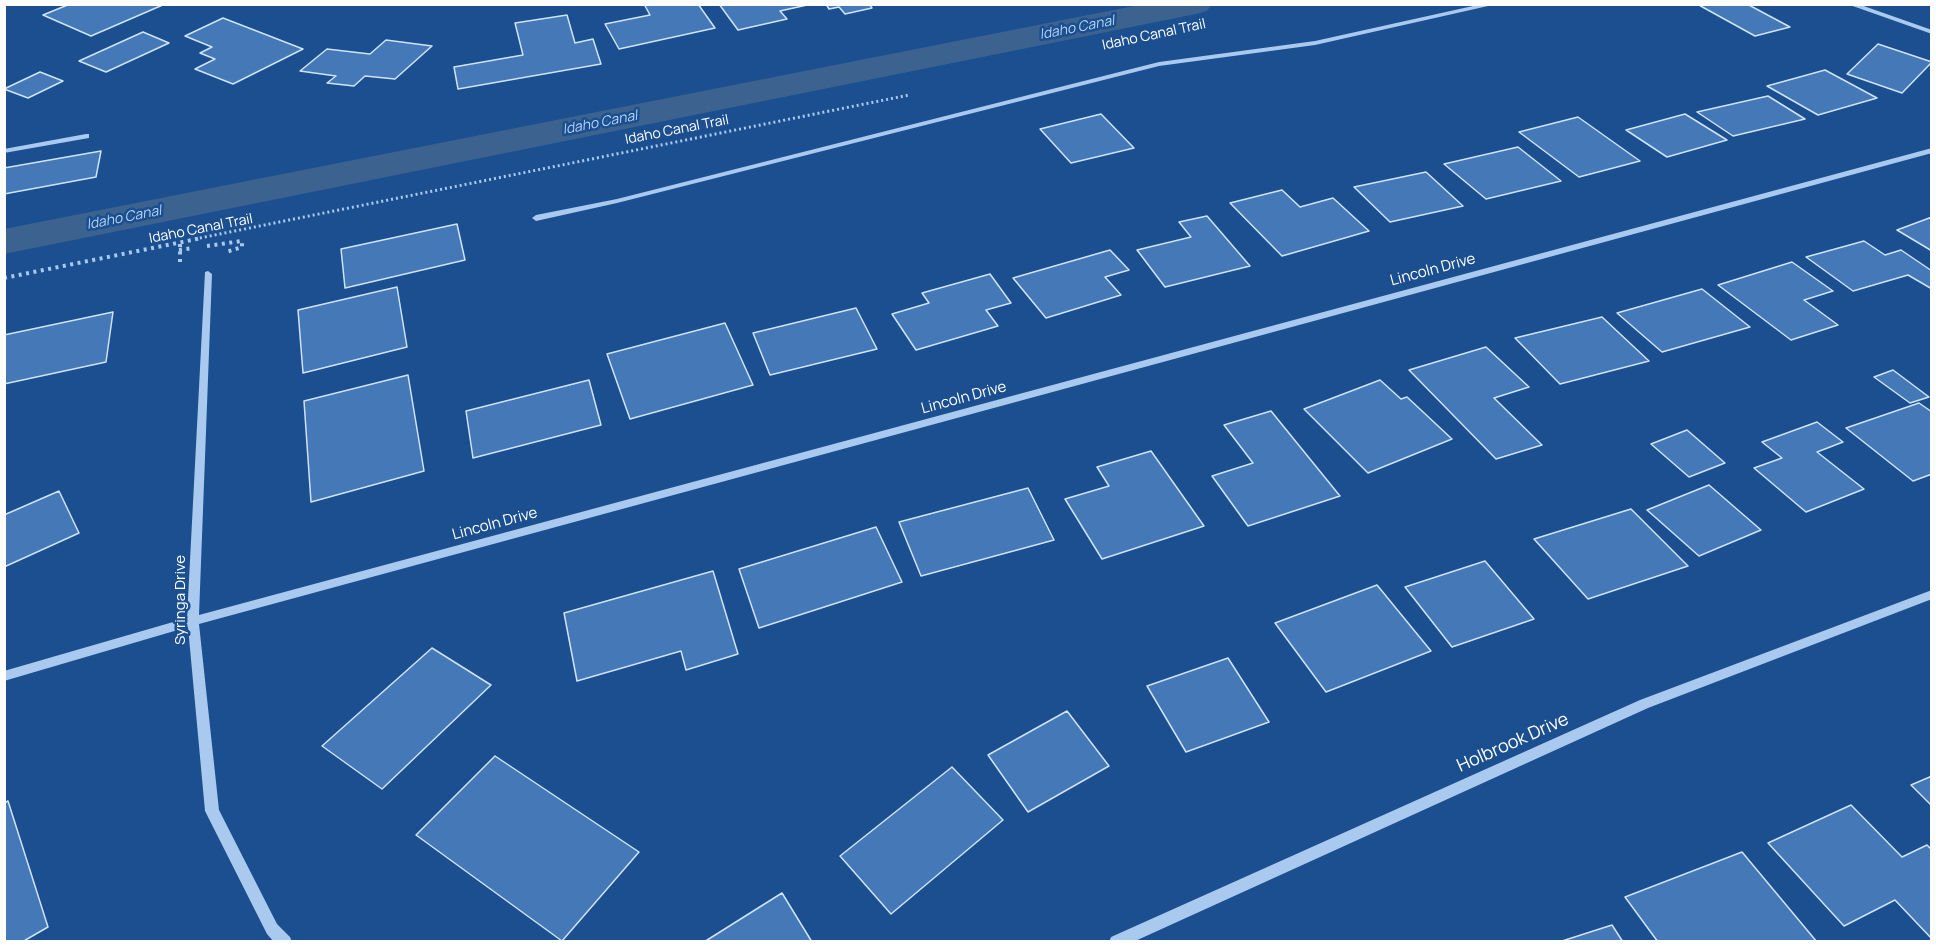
<!DOCTYPE html>
<style>
body{margin:0}
#map{position:relative;width:1936px;height:946px;overflow:hidden;background:#1b4f8f;font-family:Manrope,sans-serif}
canvas{display:block}
.frame{position:absolute;inset:0;border:6px solid #fff;pointer-events:none}
</style>
<div id="map">
<canvas width="1936" height="946"></canvas>
<div class="frame"></div>
</div>
<script>
const ctx = document.querySelector('canvas').getContext('2d');
ctx.lineJoin = 'round';
const toPath = rows => new Path2D(rows.map(r => 'M' + r).join(''));
function fill(path, color) { ctx.fillStyle = color; ctx.fill(path, 'evenodd'); }
function strokePath(path, color, width, dash) { ctx.strokeStyle = color; ctx.lineWidth = width; ctx.lineCap = dash ? 'butt' : 'round'; ctx.setLineDash(dash || []); ctx.stroke(path); }
function label(font, color, halo, rows, align = 'center') {
  ctx.font = font + ' Manrope,sans-serif'; ctx.lineWidth = 5; ctx.setLineDash([]); ctx.textBaseline = 'middle'; ctx.strokeStyle = halo; ctx.fillStyle = color; for (const [text, x, y, turn = 0] of rows) {
    ctx.save(); ctx.translate(x, y); ctx.rotate((+turn || 0) * Math.PI / 180); ctx.textAlign = isNaN(turn) ? turn : align; if (halo) ctx.strokeText(text, 0, 0); ctx.fillText(text, 0, 0); ctx.restore();
  }
}
fill(toPath([
 [1144,4,1212,4,1207,11,1196,14,4,254,4,229,1144,4]
]), '#3c6290');
const building = toPath([
 [70,4,165,4,91,36,43,15,70,4],
 [644,4,698,4,715,28,619,49,605,24,650,15,644,4],
 [719,4,806,4,807,5,780,11,787,19,738,30,719,4],
 [826,4,869,4,872,8,845,14,839,7,829,9,826,4],
 [1697,4,1747,4,1790,27,1755,36,1697,4],
 [567,15,575,43,593,39,601,64,458,89,454,67,523,55,515,23,567,15],
 [223,18,303,49,233,84,195,69,215,59,200,53,212,47,185,36,223,18],
 [143,32,169,43,106,72,79,61,143,32],
 [386,40,432,46,395,79,365,76,354,86,327,83,336,76,300,71,327,49,370,54,386,40],
 [1878,44,1932,62,1902,93,1847,74,1878,44],
 [1825,70,1877,98,1818,115,1767,86,1825,70],
 [40,72,63,81,28,98,4,89,40,72],
 [1768,96,1805,119,1733,136,1697,112,1768,96],
 [1101,114,1134,148,1071,163,1040,129,1101,114],
 [1685,114,1727,140,1667,157,1626,130,1685,114],
 [1578,117,1640,161,1579,177,1519,132,1578,117],
 [1518,147,1561,181,1486,199,1444,164,1518,147],
 [101,151,96,177,4,194,4,168,101,151],
 [1426,172,1463,206,1390,222,1354,187,1426,172],
 [1282,190,1300,207,1333,198,1369,231,1282,256,1230,203,1282,190],
 [1207,216,1250,266,1165,287,1137,250,1191,237,1179,222,1207,216],
 [1932,217,1932,251,1897,230,1932,217],
 [457,224,465,260,345,288,341,249,457,224],
 [1864,241,1885,255,1901,250,1932,271,1932,289,1908,275,1853,291,1806,257,1864,241],
 [1110,250,1129,270,1105,277,1121,295,1046,318,1013,278,1110,250],
 [1792,262,1833,291,1804,300,1838,325,1791,340,1718,285,1792,262],
 [990,274,1011,303,986,310,998,326,916,350,892,314,929,303,922,293,990,274],
 [397,287,407,347,303,373,298,310,397,287],
 [1702,289,1750,327,1662,352,1617,313,1702,289],
 [856,308,877,349,770,375,753,333,856,308],
 [113,312,106,362,4,384,4,335,113,312],
 [1602,317,1649,361,1560,384,1515,338,1602,317],
 [725,323,753,385,630,419,607,354,725,323],
 [1486,347,1529,387,1494,398,1542,445,1496,459,1409,370,1486,347],
 [1893,370,1929,397,1910,403,1874,377,1893,370],
 [408,375,424,471,311,502,304,401,408,375],
 [589,380,601,425,473,458,466,411,589,380],
 [1380,380,1401,399,1407,397,1452,439,1368,473,1304,409,1380,380],
 [1919,403,1932,412,1932,474,1913,481,1846,428,1919,403],
 [1271,411,1340,496,1248,526,1212,476,1253,463,1224,425,1271,411],
 [1817,422,1843,442,1817,452,1864,489,1806,512,1754,468,1782,458,1762,442,1817,422],
 [1687,430,1725,463,1689,477,1651,444,1687,430],
 [1151,451,1204,526,1102,559,1065,499,1109,486,1097,467,1151,451],
 [1709,485,1761,530,1699,556,1647,510,1709,485],
 [1028,488,1054,540,921,576,899,522,1028,488],
 [59,491,79,533,4,567,4,515,59,491],
 [1631,509,1688,566,1588,599,1534,539,1631,509],
 [876,527,902,582,759,628,739,569,876,527],
 [1485,561,1534,619,1452,647,1405,587,1485,561],
 [713,571,738,654,686,670,681,651,577,681,564,613,713,571],
 [1377,585,1431,651,1326,692,1275,623,1377,585],
 [432,648,491,685,382,789,322,746,432,648],
 [1228,658,1269,722,1186,752,1147,686,1228,658],
 [1067,711,1109,766,1028,812,988,755,1067,711],
 [495,756,639,852,562,941,416,835,495,756],
 [952,767,1003,820,891,914,840,856,952,767],
 [1932,776,1932,806,1911,785,1932,776],
 [8,801,48,927,22,942,4,942,4,803,8,801],
 [1851,805,1902,857,1927,845,1932,850,1932,939,1895,900,1844,926,1768,843,1851,805],
 [1742,852,1817,942,1658,942,1625,897,1742,852],
 [782,893,812,942,704,942,782,893],
 [1612,925,1623,942,1559,942,1612,925]
]);
fill(building, '#4478b7');
strokePath(building, '#cfe3fa', 1.5);
strokePath(toPath([
 [195,239,909,95]
]), '#a9c9ee', 3, [2, 3]);
strokePath(toPath([
 [180,244,180,264],
 [207,246,242,241,242,247,226,252],
 [179,250,193,248],
 [4,278,202,238]
]), '#a9c9ee', 4, [3, 4.5]);
fill(toPath([
 [1482,4,1497,4,1315,45,1159,66,617,203,536,221,532,218,536,215,617,199,1159,62,1315,41,1482,4],
 [1847,4,1858,4,1932,30,1932,34,1847,4],
 [86,134,89,134,89,138,4,153,4,149,86,134],
 [1932,148,1932,153,199,624,219,810,277,924,290,937,292,942,274,942,267,934,205,811,188,627,4,681,4,671,187,618,205,272,208,271,212,274,199,615,1932,148],
 [1932,590,1932,599,1648,708,1133,942,1109,942,1111,937,1640,700,1932,590]
]), '#a9c9ee');
label('italic 14px', '#b5d3f5', '#1b4f8f', [
 ["Idaho Canal",1077,28,-11],
 ["Idaho Canal",600,123,-11],
 ["Idaho Canal",124,218,-11]
]);
label('14px', '#fff', '#1b4f8f', [
 ["Idaho Canal Trail",1154,35,-12],
 ["Idaho Canal Trail",677,130,-11],
 ["Idaho Canal Trail",201,229,-11]
]);
label('15px', '#fff', '#1b4f8f', [
 ["Lincoln Drive",1433,270,-15],
 ["Lincoln Drive",964,398,-15],
 ["Lincoln Drive",495,524,-15],
 ["Syringa Drive",181,600,-90]
]);
label('18px', '#fff', '#1b4f8f', [
 ["Holbrook Drive",1513,743,-24]
]);
</script>
